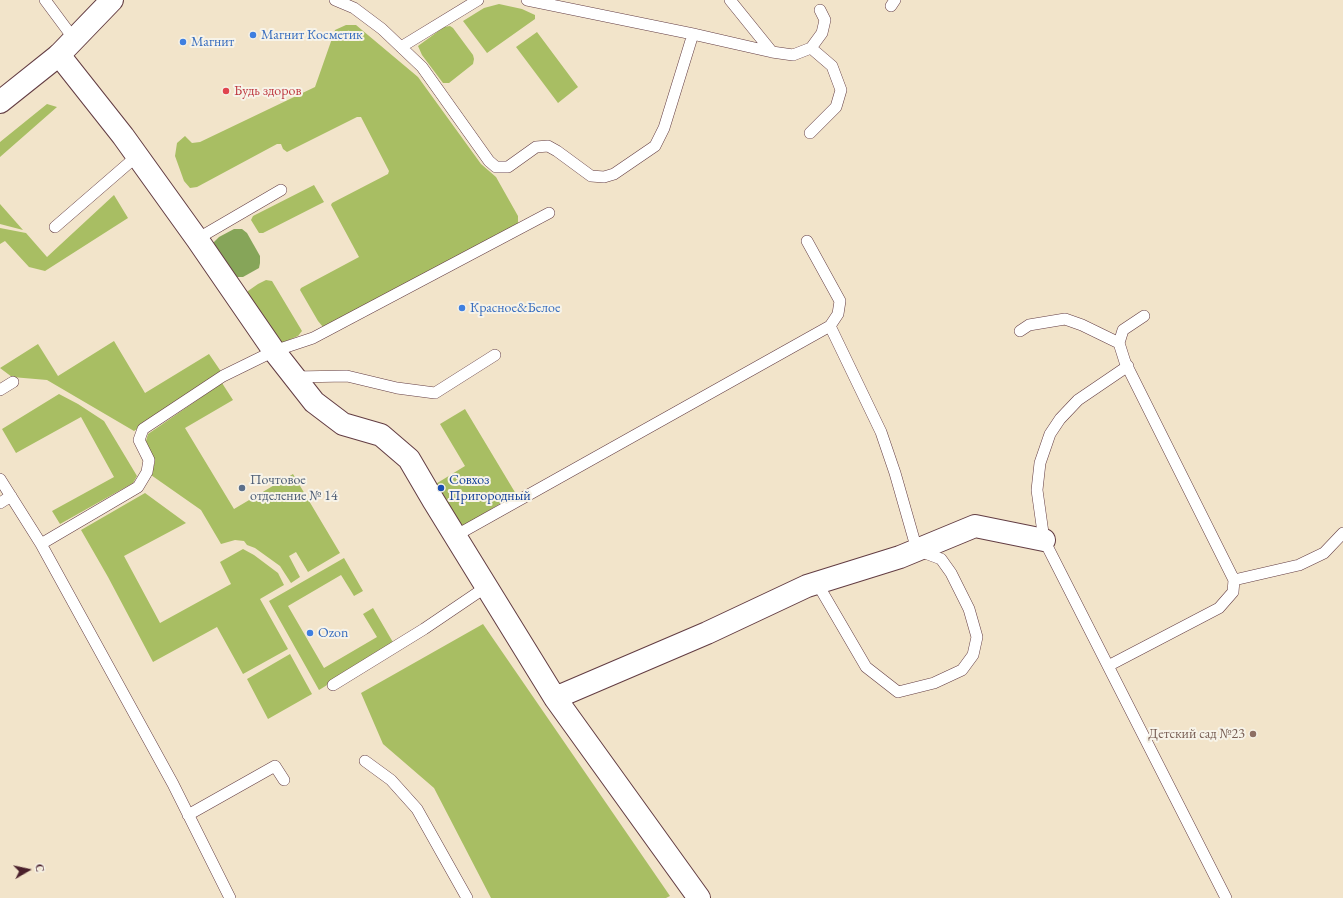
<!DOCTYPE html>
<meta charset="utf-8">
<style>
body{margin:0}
#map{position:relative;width:1343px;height:898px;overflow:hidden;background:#f2e4ca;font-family:"EB Garamond",serif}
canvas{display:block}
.north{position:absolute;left:8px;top:850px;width:40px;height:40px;-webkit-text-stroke:3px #f7f3e8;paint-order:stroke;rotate:81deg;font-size:11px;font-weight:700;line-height:16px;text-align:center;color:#4a1f2b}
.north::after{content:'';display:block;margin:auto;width:14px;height:18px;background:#4a1f2b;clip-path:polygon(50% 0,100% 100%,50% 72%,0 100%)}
</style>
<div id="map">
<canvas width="1343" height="898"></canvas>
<div class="north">С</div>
</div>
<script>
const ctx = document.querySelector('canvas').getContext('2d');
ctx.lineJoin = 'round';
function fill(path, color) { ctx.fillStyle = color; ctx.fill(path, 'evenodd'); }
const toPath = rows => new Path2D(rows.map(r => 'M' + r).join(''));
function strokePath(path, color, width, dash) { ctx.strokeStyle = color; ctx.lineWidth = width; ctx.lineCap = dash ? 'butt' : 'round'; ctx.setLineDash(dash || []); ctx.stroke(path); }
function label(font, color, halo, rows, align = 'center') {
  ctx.font = font + ' "EB Garamond",serif'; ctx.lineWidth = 4; ctx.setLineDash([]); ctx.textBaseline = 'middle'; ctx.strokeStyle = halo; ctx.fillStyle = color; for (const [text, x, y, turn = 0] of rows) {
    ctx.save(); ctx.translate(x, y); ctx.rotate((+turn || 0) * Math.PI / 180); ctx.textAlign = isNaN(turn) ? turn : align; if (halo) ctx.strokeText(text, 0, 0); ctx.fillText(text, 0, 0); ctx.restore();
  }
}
fill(toPath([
 [499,4,522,9,535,15,535,19,487,53,463,21,484,8],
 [346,25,356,25,418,77,481,164,496,177,518,216,518,224,323,327,318,321,300,290,301,288,359,257,331,205,332,203,388,174,389,171,361,117,357,117,287,152,283,149,281,144,277,144,197,187,190,188,184,181,175,156,177,143,185,136,192,143,200,142,315,87,335,30],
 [450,26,453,28,473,55,474,59,473,64,449,83,443,83,422,55,418,46,444,27],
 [537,32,578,87,558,103,516,47],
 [47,104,57,107,0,157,0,142],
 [314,185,324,202,263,233,259,233,251,220,253,216],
 [114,195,128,218,45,271,29,267,5,241,0,244,0,228,26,233,47,257],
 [0,204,23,230,0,224],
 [266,280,272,281,302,331,298,336,284,342,277,342,246,295,248,291,258,284],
 [114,341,145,393,209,354,222,373,134,431,47,380,12,377,0,368,38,344,58,376],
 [222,383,233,400,185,428,234,509,293,474,340,553,308,572,296,552,289,556,300,577,291,583,280,566,255,548,247,545,244,541,235,540,221,544,201,510,151,475,155,462,146,441,148,434],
 [59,394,78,404,104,421,137,476,133,483,60,524,52,511,114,477,81,417,16,453,2,429],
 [465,409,516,494,460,528,434,485,465,466,440,424],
 [145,493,186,523,124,556,160,623,231,584,220,562,243,549,254,555,278,573,284,585,260,599,288,649,243,674,217,627,153,662,108,577,81,530],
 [344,558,363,591,354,596,341,575,288,606,324,668,377,637,363,614,373,608,394,644,319,690,269,601],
 [483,624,670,896,666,898,491,898,434,788,383,744,361,693],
 [290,654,312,694,268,719,247,679]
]), '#a8be63');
fill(toPath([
 [234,229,242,229,247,233,260,256,260,263,259,268,243,277,232,277,213,243,219,237]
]), '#86a559');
const lane = toPath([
 [45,0,74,39],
 [335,0,354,8,382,29,422,67,489,161,496,167,508,167,536,147,548,146,557,151,591,176,604,177,614,174,655,146,664,128,693,34],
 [527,0,693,34,772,52,793,55,811,48,822,33,825,20,820,10],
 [730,0,772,52],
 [891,6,895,0],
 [401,47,478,0],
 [810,133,836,107,841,90,832,66,811,48],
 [55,227,137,156],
 [197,239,281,190],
 [1020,331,1029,325,1065,319,1082,325,1119,343],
 [1128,366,1078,400,1060,419,1050,434,1040,463,1037,490,1044,540,1226,898],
 [295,377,347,376,397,388,435,393,495,355],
 [0,390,13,382],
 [0,479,41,544,173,784,230,898],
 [0,503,11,496],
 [455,536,830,326,838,314,840,301,807,241],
 [41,544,138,487,147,472,149,460,139,440,143,429,223,376,274,351,313,338,549,213],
 [1234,580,1299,565,1324,553,1343,533],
 [817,583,866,667,898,692,934,683,962,670,973,655,977,637,969,609,951,573,941,559,917,550,895,473,881,432,830,326],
 [1108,666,1219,608,1233,592,1234,580,1125,362,1119,343,1123,330,1144,316],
 [333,685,424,629,486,587],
 [365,761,391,780,417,809,467,898],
 [188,815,275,766,284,780]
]);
const street = toPath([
 [59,55,123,136,197,239,274,351,314,402,343,424,381,435,409,459,433,500,555,698,699,898],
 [555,698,707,633,807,586,900,557,975,526,1044,540]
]);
const secondary = toPath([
 [0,102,59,55,112,0]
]);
strokePath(lane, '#633d43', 12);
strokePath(street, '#633d43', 24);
strokePath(secondary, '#633d43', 24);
strokePath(lane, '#fff', 11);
strokePath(street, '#fff', 22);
strokePath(secondary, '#fff', 22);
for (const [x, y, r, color] of [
 [253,35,4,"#3f7fe0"],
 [183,42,4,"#3f7fe0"],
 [226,91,4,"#e0444e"],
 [462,308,4,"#3f7fe0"],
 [242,488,4,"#5c6f8a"],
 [441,488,4,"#1a4fb4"],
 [310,633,4,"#3f7fe0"],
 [1253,734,4,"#8d6e63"]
]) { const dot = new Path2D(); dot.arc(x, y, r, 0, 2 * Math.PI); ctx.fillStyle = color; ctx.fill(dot); strokePath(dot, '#f7f3e8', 1.5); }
label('14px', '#366cbe', '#f7f3e8', [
 ["Магнит Косметик",261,35],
 ["Магнит",191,42],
 ["Красное&Белое",470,308],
 ["Ozon",318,633]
], 'left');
label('14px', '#be3a42', '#f7f3e8', [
 ["Будь здоров",234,91]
], 'left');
label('14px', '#4e5e75', '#f7f3e8', [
 ["Почтовое",250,480],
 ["отделение № 14",250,496]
], 'left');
label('14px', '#164399', '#f7f3e8', [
 ["Совхоз",449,480],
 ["Пригородный",449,496]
], 'left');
label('14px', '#785e54', '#f7f3e8', [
 ["Детский сад №23",1245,734]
], 'right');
</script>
